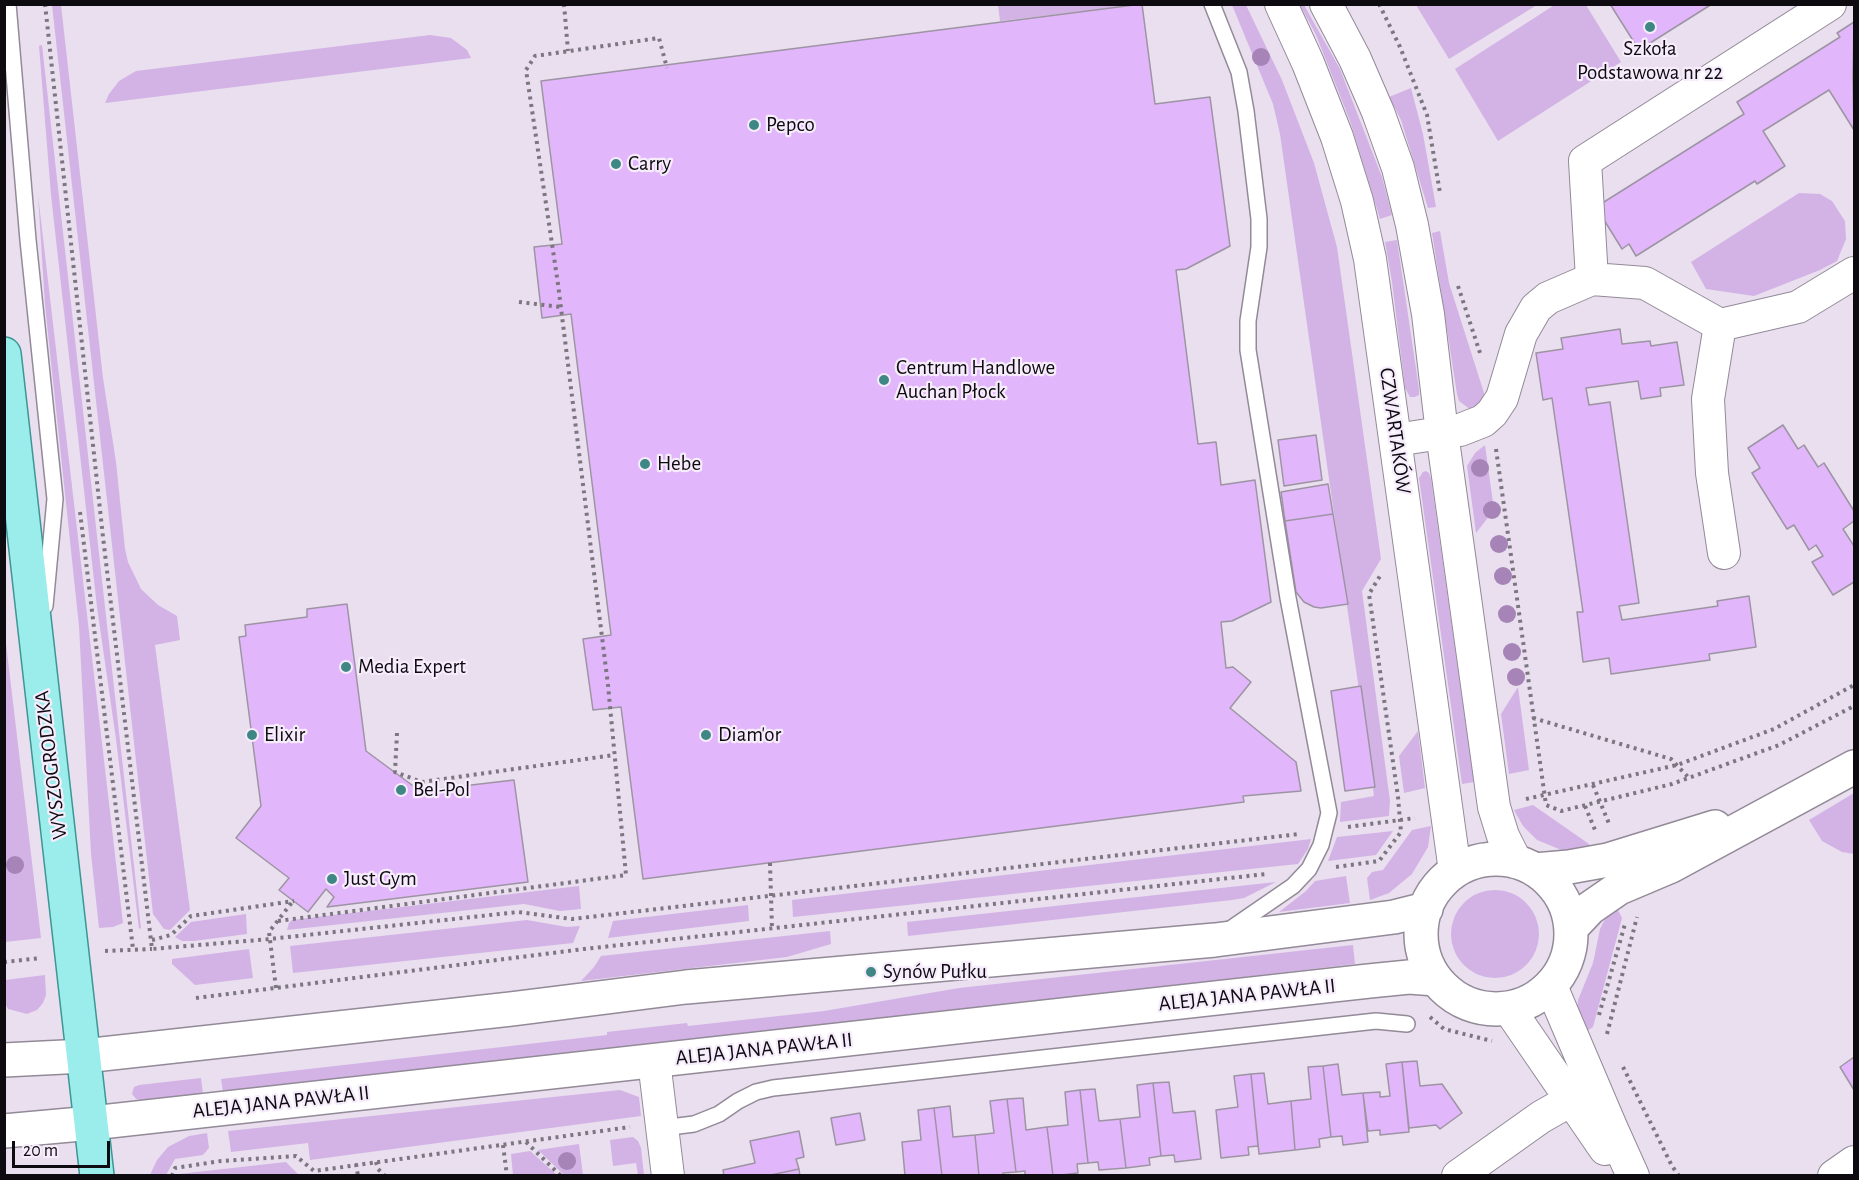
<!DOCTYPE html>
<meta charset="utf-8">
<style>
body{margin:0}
#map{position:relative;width:1859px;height:1180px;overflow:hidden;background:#e9dfef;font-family:"Alegreya Sans",sans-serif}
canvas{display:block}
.frame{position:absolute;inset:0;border:6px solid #0e0b10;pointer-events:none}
.scale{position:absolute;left:12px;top:1141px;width:98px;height:27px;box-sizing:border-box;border:3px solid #0e0b10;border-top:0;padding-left:8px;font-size:18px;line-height:21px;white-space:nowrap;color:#0e0b10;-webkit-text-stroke:4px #f6ecfc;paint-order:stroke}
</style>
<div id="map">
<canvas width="1859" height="1180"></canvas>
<div class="frame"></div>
<div class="scale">20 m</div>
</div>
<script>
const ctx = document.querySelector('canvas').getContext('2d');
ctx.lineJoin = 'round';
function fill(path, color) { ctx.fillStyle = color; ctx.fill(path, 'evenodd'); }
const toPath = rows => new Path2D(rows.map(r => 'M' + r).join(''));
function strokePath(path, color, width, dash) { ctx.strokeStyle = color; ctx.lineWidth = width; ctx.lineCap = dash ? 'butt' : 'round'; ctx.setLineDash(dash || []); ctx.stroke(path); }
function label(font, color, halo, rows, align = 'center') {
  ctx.font = font + ' "Alegreya Sans",sans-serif'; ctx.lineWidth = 4.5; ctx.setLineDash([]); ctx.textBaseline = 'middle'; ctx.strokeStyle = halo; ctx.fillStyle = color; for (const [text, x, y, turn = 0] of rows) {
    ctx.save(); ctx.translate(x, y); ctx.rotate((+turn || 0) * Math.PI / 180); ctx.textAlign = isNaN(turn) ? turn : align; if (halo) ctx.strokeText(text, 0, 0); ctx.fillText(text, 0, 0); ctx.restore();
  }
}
fill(toPath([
 [1556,4,1586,5,1621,62,1498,141,1455,69],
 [52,5,61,5,103,378,116,462,125,549,128,562,141,589,158,605,177,616,180,640,155,645,190,910,170,930,164,929,153,914],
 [998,5,998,4,1137,5,1000,21],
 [1232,5,1246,5,1282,80,1314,163,1337,247,1381,559,1362,591,1390,801,1389,816,1340,822,1341,802,1374,796,1280,134,1273,104],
 [1300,5,1304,5,1340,69,1382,177,1392,215,1380,219,1350,121,1316,35],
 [1416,5,1537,5,1449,59],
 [430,35,451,38,467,50,471,58,105,103,109,94,119,81,136,71],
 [42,45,141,928,139,929,116,739,97,607,51,195,39,46],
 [1411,88,1423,134,1436,207,1428,208,1401,120,1389,97],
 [1799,193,1820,194,1832,201,1845,221,1846,239,1837,261,1820,270,1754,296,1706,289,1691,262],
 [38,195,123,923,113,927,99,928,91,854,79,626,45,305],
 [1440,231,1449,283,1484,393,1484,401,1471,410,1459,401,1457,394,1432,233],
 [1397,240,1419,389,1419,395,1415,397,1410,397,1405,388,1392,282,1385,242],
 [1485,445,1494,510,1476,533,1467,466,1475,453],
 [1426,471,1429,473,1431,479,1474,782,1462,784,1419,478,1423,472],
 [5,635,41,938,5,942,4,942],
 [1518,687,1529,770,1509,774,1501,714],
 [1418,731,1425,788,1404,793,1399,756],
 [1854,793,1854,854,1842,852,1822,841,1809,820],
 [1533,805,1589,844,1592,849,1564,851,1537,840,1523,826,1514,810],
 [1431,826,1428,847,1412,874,1389,893,1370,900,1367,878,1372,872,1383,870,1412,830],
 [1393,831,1376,855,1328,861,1337,837],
 [1311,839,1308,849,1298,864,793,917,792,900],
 [1346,876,1350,903,1279,912,1306,891,1315,881],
 [1276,882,1244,898,1232,900,908,936,907,922],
 [579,886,581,909,560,911,524,904,287,930,289,923,292,920],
 '1451 934a44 44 0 1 1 88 0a44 44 0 1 1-88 0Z',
 [748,905,749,921,608,938,613,921],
 [1616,906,1622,918,1593,1027,1584,1033,1577,1013,1578,1000,1593,963,1600,929,1605,919],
 [246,914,247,934,194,941,182,941,175,937,191,922],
 [527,920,567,927,580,926,573,943,293,973,290,946],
 [830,931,831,944,787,957,581,981,594,967,601,956],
 [1353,945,1355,964,547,1059,223,1092,221,1079,607,1035,607,1032,687,1023,688,1026,824,1011,959,988],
 [249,949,253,978,195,985,172,964,172,959],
 [45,975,46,995,43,1003,37,1010,27,1014,8,1009,5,1003,5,980],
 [201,1078,203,1094,142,1100,136,1099,132,1094,134,1087,139,1085],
 [620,1090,639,1097,641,1116,310,1160,308,1143,231,1152,228,1131],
 [207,1133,209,1148,203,1155,175,1159,166,1175,150,1175,157,1160,168,1147,189,1136],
 [633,1137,638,1141,641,1148,644,1175,638,1175,636,1163,613,1166,610,1140],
 [579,1144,583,1175,564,1175,538,1150],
 [530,1151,557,1175,513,1175,511,1154],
 [286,1162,299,1175,178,1175,179,1174]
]), '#d3b3e5');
const building = toPath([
 [1142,4,1155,104,1210,97,1230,246,1186,269,1176,270,1198,444,1216,442,1221,485,1255,480,1271,602,1232,621,1221,622,1226,668,1233,667,1251,682,1230,708,1296,762,1301,791,1243,796,1244,802,643,879,621,707,593,710,583,639,611,635,571,314,542,318,534,247,562,244,541,81,1142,4],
 [1610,4,1712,4,1639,50,1610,4],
 [1854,22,1853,77,1854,130,1829,90,1763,131,1785,166,1757,184,1755,181,1636,256,1629,244,1622,249,1596,207,1744,114,1737,102,1840,37,1837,33,1854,22],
 [1620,329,1622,344,1650,341,1651,346,1677,342,1684,385,1660,388,1661,396,1641,399,1638,381,1586,388,1589,405,1610,402,1639,603,1619,606,1622,620,1718,606,1717,601,1749,596,1756,647,1709,654,1710,660,1611,674,1609,658,1583,662,1577,612,1583,612,1552,398,1543,400,1536,353,1563,349,1561,338,1620,329],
 [1783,425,1798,449,1804,445,1818,467,1824,463,1854,511,1854,521,1843,529,1854,546,1854,582,1833,595,1812,562,1823,556,1816,545,1809,550,1794,525,1787,529,1752,473,1760,468,1748,448,1783,425],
 [1316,435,1322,480,1284,486,1278,440,1316,435],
 [1328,484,1333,514,1285,521,1281,492,1328,484],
 [1333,514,1348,604,1321,608,1314,607,1304,602,1296,592,1285,521,1333,514],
 [347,604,366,751,420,791,514,780,528,882,327,907,334,897,326,889,308,912,279,890,289,878,236,838,261,806,239,637,246,636,245,625,307,617,307,609,347,604],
 [1361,686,1375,787,1345,791,1331,691,1361,686],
 [1854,1057,1854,1090,1840,1067,1854,1057],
 [1417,1061,1420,1086,1442,1084,1462,1113,1440,1129,1436,1125,1409,1128,1402,1062,1417,1061],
 [1402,1062,1409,1132,1380,1135,1380,1130,1368,1131,1363,1093,1380,1092,1380,1097,1390,1096,1386,1064,1402,1062],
 [1338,1064,1342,1095,1363,1093,1368,1142,1343,1145,1342,1136,1331,1137,1323,1066,1338,1064],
 [1323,1066,1331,1137,1319,1139,1320,1147,1295,1150,1291,1101,1311,1099,1308,1067,1323,1066],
 [1264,1073,1268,1104,1291,1101,1295,1150,1259,1154,1251,1074,1264,1073],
 [1251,1074,1258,1146,1248,1147,1249,1155,1221,1158,1216,1110,1238,1107,1234,1076,1251,1074],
 [1169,1082,1173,1113,1195,1111,1201,1159,1175,1162,1174,1155,1161,1156,1153,1083,1169,1082],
 [1153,1083,1161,1156,1149,1158,1150,1165,1126,1168,1120,1119,1140,1117,1137,1085,1153,1083],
 [1095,1089,1099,1121,1120,1119,1126,1168,1099,1170,1098,1162,1088,1163,1080,1090,1095,1089],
 [1080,1090,1088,1163,1077,1164,1078,1173,1053,1176,1047,1127,1068,1125,1065,1092,1080,1090],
 [1023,1098,1026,1130,1047,1127,1053,1176,1025,1176,1025,1171,1016,1172,1007,1099,1023,1098],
 [1007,1099,1016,1172,1003,1173,1003,1176,979,1176,975,1135,994,1133,990,1101,1007,1099],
 [950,1106,953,1137,975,1135,979,1176,942,1176,934,1108,950,1106],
 [934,1108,942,1176,905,1176,902,1142,921,1140,918,1110,934,1108],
 [860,1113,865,1140,836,1145,831,1118,860,1113],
 [799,1131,804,1157,796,1159,799,1169,766,1176,724,1176,723,1170,755,1163,750,1141,799,1131],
 [799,1169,800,1176,766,1176,799,1169]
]);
fill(building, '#e2b6fa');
strokePath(building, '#9d94a3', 1.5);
const lane = toPath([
 [8,4,28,240,55,499,45,606],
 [1212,4,1239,72,1246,111,1259,219,1259,247,1248,321,1248,350,1288,598,1329,813,1321,845,1309,869,1293,886,1229,930],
 [662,1128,694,1124,719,1114,738,1101,756,1092,773,1088,1376,1021,1407,1024]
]);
const street = toPath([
 [1281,4,1308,63,1337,137,1357,201,1370,259,1455,871],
 [1326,4,1355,59,1378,112,1398,168,1412,225,1428,314,1442,433,1494,807,1503,836,1516,862],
 [1592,279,1585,161,1830,4],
 [1592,279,1645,283,1720,325,1798,307,1854,273],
 [1720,325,1708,399,1712,473,1724,553],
 [1396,440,1460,430,1483,421,1492,413,1502,398,1521,334,1536,308,1548,298,1592,279],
 [1551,986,1611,1127,1633,1176],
 [1509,1009,1605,1149],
 [654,1061,668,1176],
 [1458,1176,1541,1117,1571,1100],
 [1834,1176,1854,1162]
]);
const secondary = toPath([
 '1421 934a75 75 0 1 1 150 0a75 75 0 1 1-150 0Z',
 [1535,870,1569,867,1608,860,1715,827],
 [1571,928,1590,908,1619,888,1671,866,1854,767],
 [4,1060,84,1056,511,1009,686,987,1215,940,1394,917,1426,909],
 [4,1131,92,1123,1369,981,1409,977,1436,979]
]);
const primary = toPath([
 [4,354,97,1176]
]);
strokePath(lane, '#938a98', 18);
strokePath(street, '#938a98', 34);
strokePath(secondary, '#938a98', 36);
strokePath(primary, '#3d9695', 36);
strokePath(toPath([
 [45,4,103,537,152,949,270,939,518,912,572,919,1299,834],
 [564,4,568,51],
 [1379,4,1400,47,1427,115,1440,193],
 [1458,286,1481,356],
 [519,302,561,307],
 [1496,449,1546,805,1561,811,1672,784,1779,745,1854,706],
 [80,512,133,949],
 [1533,718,1671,759,1689,778],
 [397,733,395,772,422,782,614,755],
 [1593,785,1610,826],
 [1526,799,1677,765,1774,729,1854,685],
 [1585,806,1595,830],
 [1348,827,1415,818],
 [770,863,772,928],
 [1336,867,1379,861,1401,832,1398,797,1369,594,1380,576],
 [278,921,626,875,608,685,558,284,526,70,535,56,659,38,667,68],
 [152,940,171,935,191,916,294,901],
 [105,951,152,949],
 [4,962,41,958],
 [276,988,269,932,293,901],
 [196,998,584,949,1266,874],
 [1599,1015,1625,924],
 [1430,1017,1444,1029,1492,1041],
 [1607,1034,1637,917],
 [1623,1067,1672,1166,1679,1176],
 [526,1142,561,1176],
 [503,1145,507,1176],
 [376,1162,378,1169,385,1176],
 [356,1164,358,1176],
 [172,1176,175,1168,221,1161,296,1156,314,1171,630,1127],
 [427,1176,444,1176]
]), '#7c7680', 4, [3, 4.5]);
strokePath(lane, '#fff', 15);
strokePath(street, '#fff', 32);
strokePath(secondary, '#fff', 33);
strokePath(primary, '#9aedea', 33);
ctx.fillStyle = '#a684b7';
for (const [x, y] of [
 [1261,57],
 [1480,468],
 [1492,510],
 [1499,544],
 [1503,576],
 [1507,614],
 [1512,652],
 [1516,677],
 [15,865],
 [567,1161]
]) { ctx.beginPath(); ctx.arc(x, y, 9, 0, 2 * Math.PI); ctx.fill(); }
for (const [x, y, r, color] of [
 [1650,27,6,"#3f8784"],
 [754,125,6,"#3f8784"],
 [616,164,6,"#3f8784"],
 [884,380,6,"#3f8784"],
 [645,464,6,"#3f8784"],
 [346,667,6,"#3f8784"],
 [252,735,6,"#3f8784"],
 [706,735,6,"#3f8784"],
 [401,790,6,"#3f8784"],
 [332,879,6,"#3f8784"],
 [871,972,6,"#3f8784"]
]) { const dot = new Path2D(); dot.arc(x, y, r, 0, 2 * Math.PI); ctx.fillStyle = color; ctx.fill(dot); strokePath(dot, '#f6ecfc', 2); }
label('21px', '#0e0b10', '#f6ecfc', [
 ["Szkoła",1650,49,"center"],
 ["Podstawowa nr 22",1650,73,"center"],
 ["Pepco",766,125],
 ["Carry",628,164],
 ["Centrum Handlowe",896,368],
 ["Auchan Płock",896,392],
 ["Hebe",657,464],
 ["Media Expert",358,667],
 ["Elixir",264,735],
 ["Diam'or",718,735],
 ["Bel-Pol",413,790],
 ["Just Gym",344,879],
 ["Synów Pułku",883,972]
], 'left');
label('21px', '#0e0b10', '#f6ecfc', [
 ["CZWARTAKÓW",1395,431,82],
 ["WYSZOGRODZKA",51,765,-97],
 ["ALEJA JANA PAWŁA II",1247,995,-6],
 ["ALEJA JANA PAWŁA II",764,1049,-6],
 ["ALEJA JANA PAWŁA II",281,1102,-6]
]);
</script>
